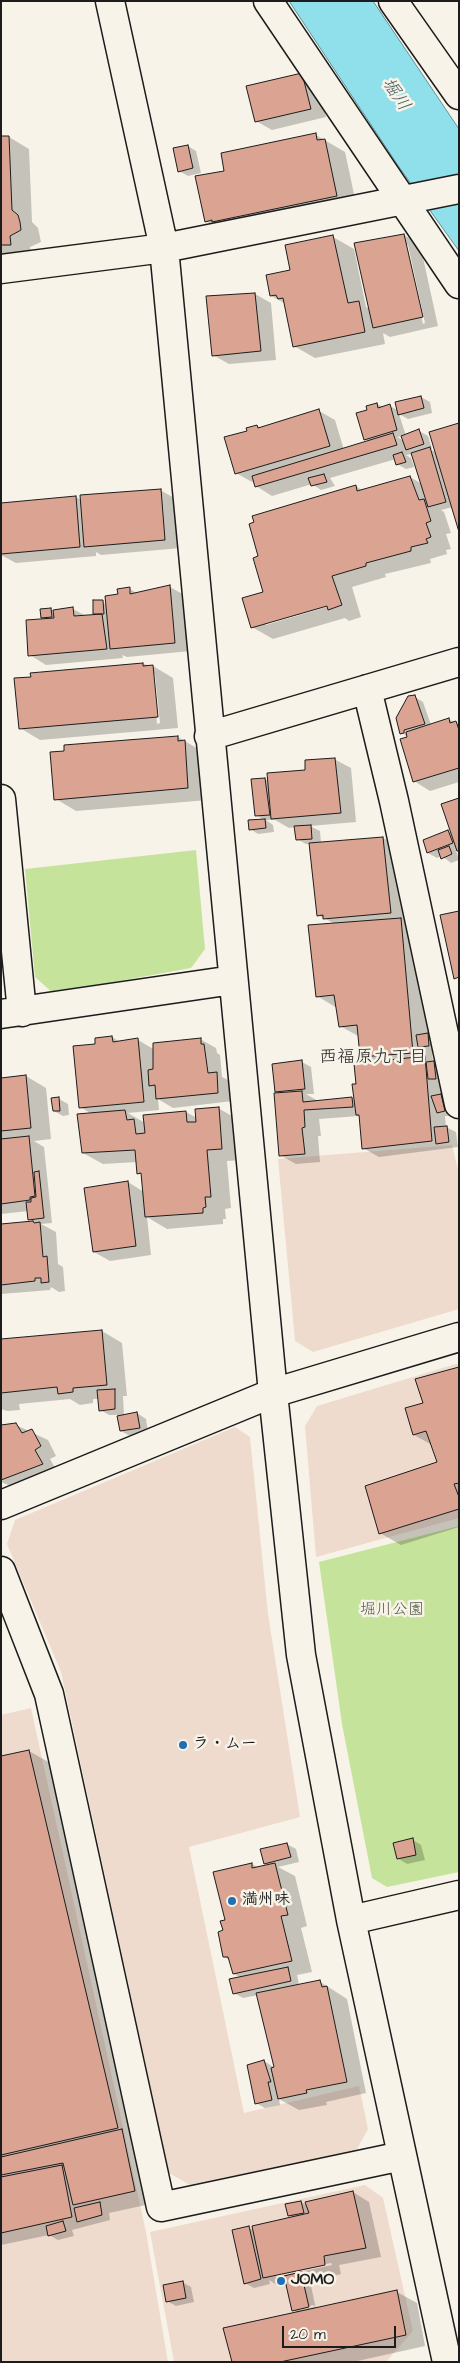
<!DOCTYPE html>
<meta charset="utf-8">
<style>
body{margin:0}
#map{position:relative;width:460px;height:2363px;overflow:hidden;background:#f7f3e8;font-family:"Architects Daughter",sans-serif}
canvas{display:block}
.frame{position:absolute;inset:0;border:2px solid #1c1c1c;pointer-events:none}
.scale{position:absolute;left:282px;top:2326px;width:114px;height:22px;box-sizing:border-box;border:2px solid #1c1c1c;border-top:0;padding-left:6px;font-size:15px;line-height:18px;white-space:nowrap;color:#1c1c1c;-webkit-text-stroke:4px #f7f3e8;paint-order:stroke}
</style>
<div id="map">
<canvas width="460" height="2363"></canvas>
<div class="frame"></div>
<div class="scale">20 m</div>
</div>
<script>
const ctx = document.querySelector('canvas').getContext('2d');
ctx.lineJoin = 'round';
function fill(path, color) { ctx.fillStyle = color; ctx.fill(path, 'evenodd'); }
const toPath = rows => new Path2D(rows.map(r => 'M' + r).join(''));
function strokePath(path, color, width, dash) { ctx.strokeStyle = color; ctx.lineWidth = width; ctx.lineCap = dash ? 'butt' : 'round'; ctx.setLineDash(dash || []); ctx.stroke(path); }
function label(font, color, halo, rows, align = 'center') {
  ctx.font = font + ' "Architects Daughter","Klee One",sans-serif'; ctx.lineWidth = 5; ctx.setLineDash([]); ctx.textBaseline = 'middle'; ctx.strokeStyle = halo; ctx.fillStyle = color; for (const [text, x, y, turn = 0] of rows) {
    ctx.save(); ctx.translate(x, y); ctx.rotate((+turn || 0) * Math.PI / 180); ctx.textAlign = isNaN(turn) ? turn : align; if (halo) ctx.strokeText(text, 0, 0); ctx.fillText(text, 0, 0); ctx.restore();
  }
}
fill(toPath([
 [452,1145,459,1174,459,1309,313,1352,295,1341,278,1159],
 [459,1363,459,1518,316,1557,305,1426,317,1406],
 [235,1427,250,1437,268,1614,300,1817,189,1847,244,2113,359,2086,368,2129,356,2151,190,2185,169,2173,61,1672,7,1544,15,1520],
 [31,1708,146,2232,168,2362,1,2362,1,1715],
 [365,2185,383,2198,413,2331,386,2362,174,2362,150,2232]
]), '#efdbce');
fill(toPath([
 [196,850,205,949,191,968,53,993,35,977,25,869],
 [459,1526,459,1872,387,1887,372,1878,342,1724,319,1562]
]), '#c6e39b');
const water = toPath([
 [289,1,373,1,459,129,459,251,399,167,289,1]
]);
fill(water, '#8fe0eb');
strokePath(water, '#619298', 1);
fill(toPath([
 [302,74,318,84,326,117,272,130,256,121],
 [316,135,345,152,357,208,226,233,206,221,225,172],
 [9,137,29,149,32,222,38,228,41,242,30,247,31,256,1,256,1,138],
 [188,146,196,151,201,173,188,176,179,171],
 [404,235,420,244,438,326,390,337,383,333,385,344,315,358,294,346,286,304,271,296,291,271,333,237,354,249,366,307,370,309],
 [405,245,408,245,425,323,423,324],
 [255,294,271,303,276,360,229,364,213,355,207,297],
 [421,397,430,402,432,413,408,419,399,414,406,436,419,431,428,436,432,449,430,449,437,453,453,507,441,510,444,512,451,533,446,534,451,549,446,550,447,554,430,559,431,563,385,574,386,577,352,587,361,617,349,621,345,618,273,639,252,627,265,593,260,557,356,486,363,491,410,477,422,484,412,454,406,455,411,458,414,467,406,469,397,464,396,459,330,478,335,486,321,490,312,484,272,496,256,486,255,481,252,482,236,473,248,432,257,426,261,428,319,411,335,420,344,450,370,442,365,439,369,411,377,404,383,407,390,406,399,411],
 [402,436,404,441,397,437],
 [332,603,333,605,266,625,266,622],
 [160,490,176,499,181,548,101,555,96,552,96,556,16,563,1,555,1,504,76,497,81,500],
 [170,587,186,596,191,651,127,657,122,655,123,658,46,665,30,655,47,620,43,617,51,609,54,611,73,609,86,616,98,615,95,613,94,602,107,604,130,589,138,594],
 [143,664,153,666,173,678,178,728,40,740,20,728],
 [153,675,155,675,160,723,157,724],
 [415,697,423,702,431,725,448,719,459,724,459,782,430,791,414,781,409,738,402,733],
 [178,737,205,753,208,800,76,811,56,799],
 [334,759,351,768,356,822,310,826,320,831,321,843,383,838,399,847,437,1051,432,1051,433,1062,442,1068,443,1097,450,1100,453,1116,445,1116,446,1127,456,1132,458,1147,379,1157,363,1148,359,1116,319,1119,321,1136,318,1136,320,1162,296,1164,280,1155,282,1094,276,1091,302,1062,311,1067,314,1094,306,1094,318,1101,352,1099,355,1100,358,1085,373,1063,362,1057,360,1037,340,1026,337,1008,317,996,335,924,318,915,311,844,306,844,297,839,295,827,289,828,275,820,266,820,273,825,274,832,258,834,250,829,264,820,256,815,265,779,269,781,307,771],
 [448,831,452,833,459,851,456,850,459,860,451,863,442,856,437,858,428,853,424,841],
 [112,1037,120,1042,138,1040,155,1050,200,1039,216,1048,217,1053,220,1055,222,1077,232,1082,233,1101,173,1108,158,1099,159,1110,128,1113,145,1123,145,1116,186,1112,197,1118,218,1108,239,1120,242,1160,227,1161,231,1208,225,1209,226,1219,223,1219,223,1224,167,1229,147,1217,151,1255,110,1261,94,1252,128,1182,144,1192,142,1175,138,1173,137,1162,103,1164,83,1153,92,1114,80,1107,97,1045],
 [26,1076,46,1088,51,1139,34,1141,44,1147,52,1223,41,1224,56,1232,58,1264,63,1267,65,1291,59,1292,51,1287,50,1290,1,1294,1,1225,36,1223,29,1219,28,1211,1,1214,1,1079],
 [59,1099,68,1104,69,1115,63,1116,54,1111],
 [102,1331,122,1343,127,1396,123,1396,124,1415,109,1415,100,1410,99,1399,93,1399,93,1403,80,1405,70,1399,19,1404,20,1410,7,1411,1,1409,1,1340],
 [459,1368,459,1527,401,1545,380,1533,439,1463,432,1445,414,1435,407,1409,424,1404],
 [137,1413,146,1419,148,1432,130,1436,121,1431],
 [16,1425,48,1440,56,1456,50,1459,58,1473,18,1489,1,1482,1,1427],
 [29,1751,52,1764,155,2203,109,2213,110,2220,72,2230,74,2236,58,2240,49,2235,1,2245,1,1758],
 [413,1840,421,1845,425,1860,407,1864,399,1859],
 [287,1844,296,1849,299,1862,278,1867,295,1876,307,1926,301,1928,312,1972,297,1975,299,1985,319,1981,347,1999,366,2093,326,2102,327,2105,299,2110,279,2099,280,2105,265,2108,256,2103,264,2061,275,2068,258,1995,243,1998,234,1993,241,1978,234,1974,230,1960,224,1957,226,1921,252,1864,259,1868,270,1866,265,1863],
 [353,2192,369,2202,381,2257,339,2265,341,2274,310,2281,316,2309,397,2292,417,2303,425,2346,353,2362,233,2362,298,2313,293,2310,288,2285,280,2287,269,2280,270,2284,254,2288,245,2283,248,2227,254,2231,293,2218,289,2215,301,2202,308,2206],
 [331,2263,332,2265,276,2277,276,2274],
 [314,2305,315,2307,299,2310,299,2308],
 [182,2282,191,2287,194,2302,176,2306,167,2301]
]), '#0003');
const building = toPath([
 [302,73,311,109,255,122,246,86,302,73],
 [316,133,317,140,325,139,337,196,212,222,212,220,205,222,195,176,224,171,221,153,316,133],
 [1,136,9,136,12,210,18,215,20,222,21,230,10,236,11,245,1,245,1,136],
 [188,145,193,168,178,172,173,148,188,145],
 [404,234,423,317,373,328,354,243,404,234],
 [333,235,348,303,359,301,365,332,293,347,283,298,278,299,276,295,270,296,266,275,290,270,285,245,333,235],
 [255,293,261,351,212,356,206,296,255,293],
 [421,396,424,408,398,415,395,402,421,396],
 [377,403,378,408,390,404,397,430,364,440,356,413,367,410,366,406,377,403],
 [319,409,330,446,235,474,224,437,247,431,246,428,257,425,258,428,319,409],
 [459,423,459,532,429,432,459,423],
 [419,429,424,444,406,450,401,436,419,429],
 [393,433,397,445,255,487,252,476,393,433],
 [430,447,446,502,428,507,411,453,430,447],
 [402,452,406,462,396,465,393,455,402,452],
 [324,474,327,482,311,486,308,478,324,474],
 [410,476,419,500,424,499,431,521,426,523,431,537,426,539,428,543,411,547,411,551,366,563,366,566,332,576,342,605,328,610,327,606,251,628,242,598,263,592,253,558,258,556,249,524,254,522,252,516,356,485,357,491,410,476],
 [161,489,165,540,84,547,80,495,161,489],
 [76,496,80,547,1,554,1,503,76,496],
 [170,585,175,643,110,649,105,596,118,594,117,589,130,587,130,594,170,585],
 [93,600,103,600,104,614,93,614,93,600],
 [73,607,74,616,102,614,107,649,28,656,26,620,54,618,53,610,73,607],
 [51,608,52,617,41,618,40,609,51,608],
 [143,663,143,666,153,665,158,717,19,729,14,678,31,677,30,673,143,663],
 [415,695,425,724,404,730,404,733,400,734,396,718,408,696,415,695],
 [449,718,450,723,456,721,459,730,459,768,413,782,400,739,407,737,406,732,449,718],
 [178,736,178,741,185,740,188,788,54,800,50,752,64,751,64,745,178,736],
 [335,758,341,813,271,819,267,773,305,770,305,760,335,758],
 [265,778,270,815,255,816,251,779,265,778],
 [459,798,459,851,457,851,441,804,459,798],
 [265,819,266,828,249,830,248,820,265,819],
 [311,825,312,839,296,840,294,826,311,825],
 [448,830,453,843,427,853,423,840,448,830],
 [383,837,391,913,323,919,323,915,317,916,309,843,383,837],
 [449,846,452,854,441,859,438,850,449,846],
 [459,911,459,977,454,979,440,915,459,911],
 [401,918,413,1053,360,1057,357,1025,339,1027,334,995,316,997,308,925,401,918],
 [428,1033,429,1046,418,1047,416,1035,428,1033],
 [112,1036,113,1042,138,1038,144,1102,79,1108,73,1046,95,1044,95,1038,112,1036],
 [201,1038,201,1044,204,1044,208,1073,217,1072,218,1093,156,1099,155,1085,149,1086,148,1070,153,1069,153,1043,201,1038],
 [425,1056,432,1141,362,1149,359,1115,356,1115,352,1084,356,1084,354,1064,425,1056],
 [302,1060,305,1089,275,1092,272,1064,302,1060],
 [434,1061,436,1079,428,1079,426,1062,434,1061],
 [26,1075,31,1128,1,1131,1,1078,26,1075],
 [302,1091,303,1102,352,1097,353,1107,304,1110,305,1127,302,1128,305,1154,279,1156,274,1093,302,1091],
 [441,1094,445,1111,437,1113,431,1096,441,1094],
 [59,1097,60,1111,53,1111,51,1098,59,1097],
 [219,1107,222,1149,207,1150,211,1197,205,1197,206,1207,203,1208,203,1213,145,1217,141,1173,137,1174,135,1150,82,1153,77,1114,125,1110,127,1120,134,1119,136,1134,145,1133,143,1115,186,1111,187,1122,196,1122,195,1109,219,1107],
 [447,1126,449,1142,436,1144,434,1127,447,1126],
 [29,1136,35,1196,30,1197,30,1200,1,1204,1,1139,29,1136],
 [39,1171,44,1218,28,1220,26,1202,31,1202,31,1198,36,1197,34,1172,39,1171],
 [128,1181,136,1246,93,1252,84,1188,128,1181],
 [33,1221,34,1223,40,1222,43,1257,47,1256,49,1282,41,1283,41,1278,35,1278,35,1281,1,1285,1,1224,33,1221],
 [102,1330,107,1385,73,1388,73,1392,58,1394,57,1387,1,1393,1,1339,102,1330],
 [459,1367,459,1483,454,1484,459,1497,459,1509,379,1534,365,1486,437,1462,426,1431,413,1435,405,1408,423,1403,415,1379,459,1367],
 [115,1389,115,1409,99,1411,97,1390,115,1389],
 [137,1412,140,1428,120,1431,117,1416,137,1412],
 [16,1423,22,1433,32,1429,41,1446,35,1450,43,1464,1,1480,1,1425,16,1423],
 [29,1750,118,2128,1,2155,1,1756,29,1750],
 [413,1838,416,1855,397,1859,393,1843,413,1838],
 [287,1843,291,1857,264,1864,260,1849,287,1843],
 [252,1863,252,1868,275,1863,288,1915,281,1916,292,1961,233,1974,228,1957,223,1957,218,1932,223,1930,220,1921,225,1920,213,1872,252,1863],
 [288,1967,291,1981,233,1994,229,1979,288,1967],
 [320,1980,322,1987,327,1986,347,2082,306,2090,307,2093,278,2099,271,2068,274,2067,256,1993,320,1980],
 [264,2060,271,2082,268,2082,272,2100,255,2104,247,2065,264,2060],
 [122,2129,135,2191,73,2205,63,2163,1,2175,1,2157,122,2129],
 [62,2165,72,2217,1,2233,1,2177,62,2165],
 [353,2191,366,2248,324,2256,325,2265,263,2278,252,2226,309,2213,305,2202,353,2191],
 [301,2201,304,2213,288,2216,285,2204,301,2201],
 [100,2202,102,2215,77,2222,74,2208,100,2202],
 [63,2221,66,2231,48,2236,46,2226,63,2221],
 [249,2226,261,2279,244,2284,232,2230,249,2226],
 [301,2272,309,2307,292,2311,284,2276,301,2272],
 [183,2281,186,2298,166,2302,163,2285,183,2281],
 [397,2290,406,2335,280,2362,232,2362,223,2328,397,2290]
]);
fill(building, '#dba492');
strokePath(building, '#1c1c1c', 1);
const minor = toPath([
 [110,1,164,248,273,1393,301,1655,351,1920,447,2362],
 [268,1,459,284],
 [393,1,459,95],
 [1,269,164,248,459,189],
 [367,689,394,801,459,1104],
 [209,736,459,662],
 [1,799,22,1012],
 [1,1014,233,980],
 [1,1505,273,1393,459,1337],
 [1,1571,49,1694,161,2207,402,2156],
 [351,1920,459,1895]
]);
strokePath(minor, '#1c1c1c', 31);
strokePath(minor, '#f7f3e8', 28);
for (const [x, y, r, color] of [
 [183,1745,5,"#1f6fb2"],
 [232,1901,5,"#1f6fb2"],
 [281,2281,5,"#1f6fb2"]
]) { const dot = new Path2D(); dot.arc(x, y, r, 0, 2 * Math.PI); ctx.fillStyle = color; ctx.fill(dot); strokePath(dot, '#f7f3e8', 2); }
label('16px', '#4f5842', '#f7f3e8', [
 ["堀川公園",392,1611]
]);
label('bold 16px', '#1c1c1c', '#f7f3e8', [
 ["ラ・ムー",193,1745],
 ["満州味",242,1901],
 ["JOMO",291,2281]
], 'left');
label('italic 18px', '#3e575a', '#f7f3e8', [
 ["堀川",395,95,56]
]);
label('18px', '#1c1c1c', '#f7f3e8', [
 ["西福原九丁目",373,1058]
]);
</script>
